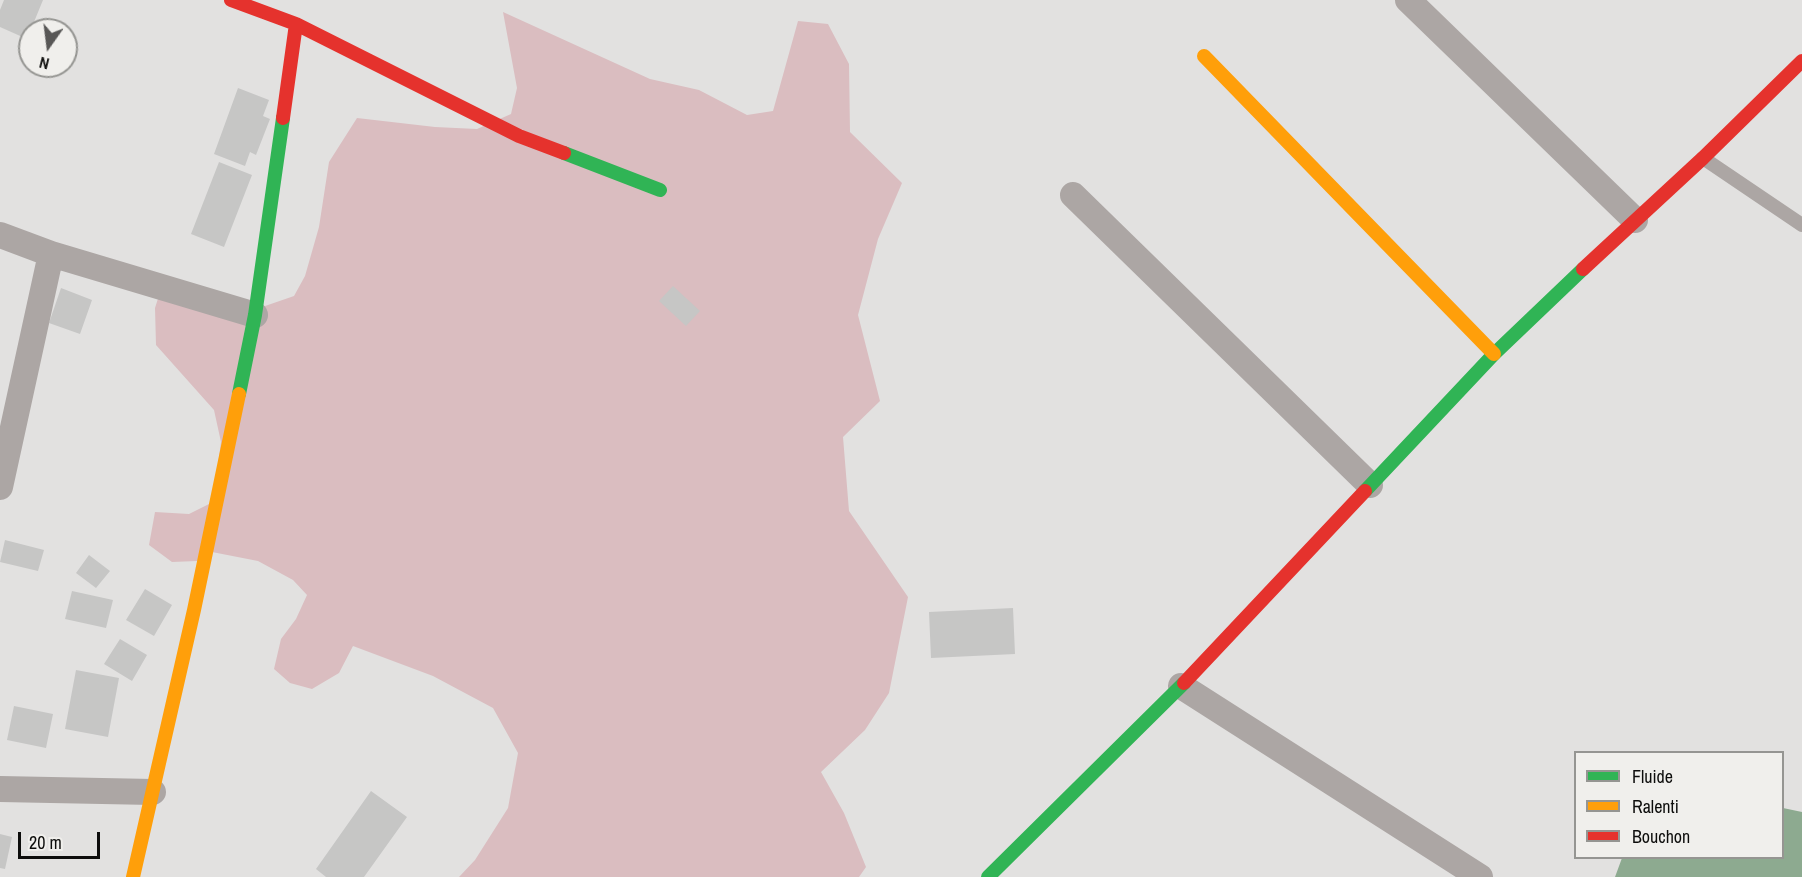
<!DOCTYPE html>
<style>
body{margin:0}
#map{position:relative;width:1802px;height:877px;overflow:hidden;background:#e2e1e0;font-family:"Archivo Narrow",sans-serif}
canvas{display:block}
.legend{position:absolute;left:1574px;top:751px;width:210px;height:108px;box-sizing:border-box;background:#f0efec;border:2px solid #959592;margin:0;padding:8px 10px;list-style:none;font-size:18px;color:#0d0d0c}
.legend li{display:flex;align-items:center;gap:12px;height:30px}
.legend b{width:30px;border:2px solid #959592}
.north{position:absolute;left:18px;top:18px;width:60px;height:60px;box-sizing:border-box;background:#f0efec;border:2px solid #959592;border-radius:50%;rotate:194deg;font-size:16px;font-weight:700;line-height:24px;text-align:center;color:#0d0d0c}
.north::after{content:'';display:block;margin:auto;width:21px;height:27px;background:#585756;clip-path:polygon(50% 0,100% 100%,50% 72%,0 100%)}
.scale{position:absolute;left:18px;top:832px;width:82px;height:27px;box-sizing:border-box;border:3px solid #0d0d0c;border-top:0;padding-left:8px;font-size:18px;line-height:21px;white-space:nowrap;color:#0d0d0c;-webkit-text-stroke:4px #f0efec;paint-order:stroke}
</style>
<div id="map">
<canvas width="1802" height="877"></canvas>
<ul class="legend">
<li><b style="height:8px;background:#30b455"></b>Fluide</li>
<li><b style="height:8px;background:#ff9f0a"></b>Ralenti</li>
<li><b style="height:8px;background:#e5322d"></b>Bouchon</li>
</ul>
<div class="north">N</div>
<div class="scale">20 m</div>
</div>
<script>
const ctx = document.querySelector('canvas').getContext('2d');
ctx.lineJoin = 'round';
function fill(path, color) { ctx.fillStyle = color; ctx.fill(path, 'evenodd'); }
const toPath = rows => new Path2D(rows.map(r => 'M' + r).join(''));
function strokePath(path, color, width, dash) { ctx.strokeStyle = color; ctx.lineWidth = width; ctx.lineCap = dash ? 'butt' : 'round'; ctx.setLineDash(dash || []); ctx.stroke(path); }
fill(toPath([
 [503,12,650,79,699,90,747,115,773,111,798,21,828,24,849,64,850,132,902,183,878,239,858,315,880,401,843,437,849,511,908,597,889,693,865,730,821,772,844,813,866,867,859,877,459,877,475,860,508,808,518,753,493,708,433,676,353,646,339,673,312,689,290,683,274,669,281,639,296,619,307,595,293,580,258,561,212,552,197,561,172,562,149,545,155,512,189,514,213,502,221,442,214,410,156,345,155,308,163,283,242,314,294,296,305,276,319,227,329,162,357,118,435,127,477,129,511,114,517,88]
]), '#dabdc0');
fill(toPath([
 [1783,808,1802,812,1802,877,1615,877,1622,858,1782,858]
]), '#8daa90');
fill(toPath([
 [4,0,43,0,27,39,0,27,0,10],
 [238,88,269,100,263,116,270,119,256,155,250,152,245,166,214,154],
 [219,162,252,175,224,247,191,234],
 [673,286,700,311,686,326,659,301],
 [61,288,92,300,80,334,49,323],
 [5,540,44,550,38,571,0,562],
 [89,555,110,571,96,588,76,573],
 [145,589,172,605,154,636,126,620],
 [72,591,113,600,106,628,65,619],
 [1013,608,1015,654,931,658,929,612],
 [120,639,147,655,132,681,104,664],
 [76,670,119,678,108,737,65,729],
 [14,706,53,714,46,748,7,740],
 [371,791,407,817,364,877,326,877,316,869],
 [0,834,12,837,5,869,0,868]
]), '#c6c6c5');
strokePath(toPath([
 [1703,158,1802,225]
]), '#aca6a4', 14);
strokePath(toPath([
 [1408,0,1635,220],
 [1073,195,1370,485],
 [0,235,51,254,255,315],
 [0,487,51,254],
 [1181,686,1480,877],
 [0,789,153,792]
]), '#aca6a4', 26);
strokePath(toPath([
 [564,153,660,190],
 [239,394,255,315,283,118],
 [1365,491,1494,354,1583,269],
 [988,877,1184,683]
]), '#30b455', 14);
strokePath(toPath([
 [1204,56,1494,354],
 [133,877,194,610,239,394]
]), '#ff9f0a', 14);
strokePath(toPath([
 [231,0,296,24,519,136,564,153],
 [283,118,296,24],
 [1583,269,1703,158,1802,61],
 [1184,683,1365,491]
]), '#e5322d', 14);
</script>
